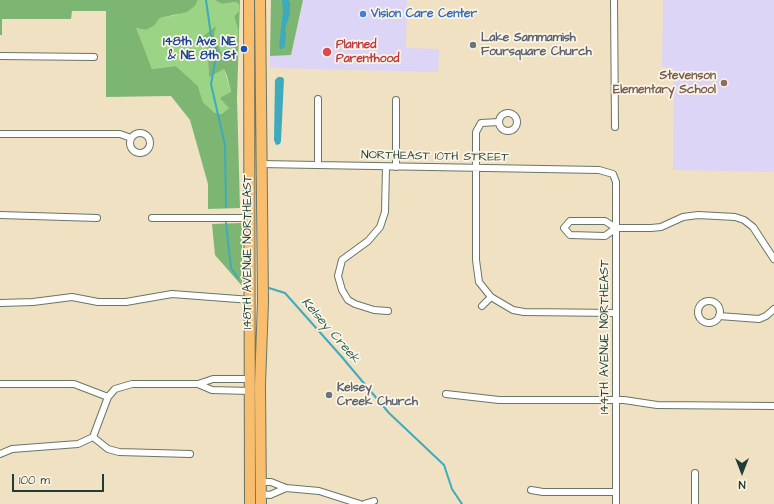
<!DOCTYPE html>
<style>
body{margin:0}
#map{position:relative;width:774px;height:504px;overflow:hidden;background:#f0e1c2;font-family:"Architects Daughter",sans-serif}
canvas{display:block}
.north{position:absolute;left:722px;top:452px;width:40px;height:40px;-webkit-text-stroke:3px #fcf5e5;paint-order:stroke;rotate:180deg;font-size:11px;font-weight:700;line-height:16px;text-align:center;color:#1f3d34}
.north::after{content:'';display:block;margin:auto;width:14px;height:18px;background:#1f3d34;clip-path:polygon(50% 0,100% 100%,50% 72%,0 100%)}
.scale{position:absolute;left:12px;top:474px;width:92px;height:18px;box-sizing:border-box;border:2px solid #1f3d34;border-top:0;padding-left:5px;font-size:12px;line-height:14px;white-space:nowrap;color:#1f3d34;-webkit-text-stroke:3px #fcf5e5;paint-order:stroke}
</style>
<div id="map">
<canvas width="774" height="504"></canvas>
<div class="north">N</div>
<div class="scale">100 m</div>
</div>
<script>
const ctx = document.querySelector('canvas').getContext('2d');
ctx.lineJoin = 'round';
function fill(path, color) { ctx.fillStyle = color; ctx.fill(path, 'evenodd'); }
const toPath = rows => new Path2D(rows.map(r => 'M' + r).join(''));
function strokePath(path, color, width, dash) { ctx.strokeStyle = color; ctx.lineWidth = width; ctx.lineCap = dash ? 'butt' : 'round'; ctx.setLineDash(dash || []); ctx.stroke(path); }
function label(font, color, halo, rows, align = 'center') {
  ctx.font = font + ' "Architects Daughter",sans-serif'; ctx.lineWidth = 3.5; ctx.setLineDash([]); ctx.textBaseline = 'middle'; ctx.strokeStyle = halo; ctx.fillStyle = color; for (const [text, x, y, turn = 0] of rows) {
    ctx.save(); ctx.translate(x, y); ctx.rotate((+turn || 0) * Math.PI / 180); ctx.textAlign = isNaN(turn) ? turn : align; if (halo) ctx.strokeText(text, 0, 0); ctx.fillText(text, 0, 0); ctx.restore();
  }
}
fill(toPath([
 [303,0,407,0,406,48,439,49,438,72,270,68,270,56,291,54],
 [663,0,774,0,774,172,673,170,674,68,662,67]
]), '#ddd5f6');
fill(toPath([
 [198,0,214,0,222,4,236,2,239,5,239,11,234,16,238,30,237,43,231,53,221,52,214,35,207,45,209,76,224,69,231,92,229,108,223,114,215,113,203,102,198,86,176,66,152,69,135,28,146,30,154,26,160,18,176,15,195,6]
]), '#9cd485');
fill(toPath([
 [0,0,198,0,195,6,187,12,160,18,154,26,146,30,136,28,152,69,176,66,198,86,203,102,215,113,222,114,229,108,220,98,231,92,227,76,224,69,209,77,207,45,200,39,216,26,214,35,221,52,231,53,237,42,238,30,234,16,239,11,239,5,236,2,222,4,214,0,240,0,237,98,240,208,208,209,208,184,190,120,171,96,106,97,106,11,72,11,71,19,2,19,2,35,0,35],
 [271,0,303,0,291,55,270,56],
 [242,223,242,286,215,255,212,224]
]), '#7db672');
fill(toPath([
 [282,0,288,0,290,2,290,14,285,29,286,34,285,46,281,50,279,46,283,10],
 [278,77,282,77,284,79,281,141,280,144,276,145,274,140,275,80]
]), '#3faabe');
strokePath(toPath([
 [206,0,211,35,217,52,211,84,225,145,226,207],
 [226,223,231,268,238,278],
 [269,288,285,293,341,356,389,413,444,465,452,489,462,504]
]), '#3faabe', 2);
const street = toPath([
 [614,0,615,127],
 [0,56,94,57],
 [318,99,318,165],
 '499 122a9 9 0 1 1 18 0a9 9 0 1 1-18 0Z',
 [499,122,481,123,476,132,476,260,479,282,491,297,513,310,524,312,616,313],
 '130 143a10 10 0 1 1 20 0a10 10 0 1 1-20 0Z',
 [0,134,120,134,131,138],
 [261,164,599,170,613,174,616,182,616,504],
 [386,167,385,212,380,227,368,241,342,260,338,276,342,290,348,300,355,304,374,310,388,311],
 [396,167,396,100],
 [0,215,97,218],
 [152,218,250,218],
 [616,228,605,236,570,235,564,228,570,221,605,221,616,228,651,228,661,227,683,217,698,215,735,217,744,220,753,227,774,259],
 '698 312a11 11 0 1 1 22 0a11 11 0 1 1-22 0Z',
 [0,303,33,302,72,297,98,302,126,302,172,294,251,300],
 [482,306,491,297],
 [719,316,759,319,766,316,774,309],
 [0,384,74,384,108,397,115,389,132,384,198,384,212,390,250,391],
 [198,384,213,379,249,379],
 [446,394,499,400,624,400,657,405,774,406],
 [93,437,108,397],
 [0,454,12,449,78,444,93,437,108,449,119,452,190,454],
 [695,473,695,504],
 [261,482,271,482,286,488,319,491,360,504],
 [531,490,543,492,616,492],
 [261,494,270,495,286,488],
 [364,504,374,501]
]);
const primary = toPath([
 [249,0,250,504],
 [260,0,263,301,260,385,261,504]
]);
strokePath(street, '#687666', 8);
strokePath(primary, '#687666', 12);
strokePath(street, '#fff', 6);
strokePath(primary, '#f9be6d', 10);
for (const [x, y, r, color] of [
 [363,14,4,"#3f7fe0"],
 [473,45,4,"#6b7280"],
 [244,49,4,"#1a4fb4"],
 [327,52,5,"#e0444e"],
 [724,83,4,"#8d6e63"],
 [329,395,4,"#6b7280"]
]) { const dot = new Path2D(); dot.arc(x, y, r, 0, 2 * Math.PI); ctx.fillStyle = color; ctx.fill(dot); strokePath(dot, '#fcf5e5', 1.5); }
label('bold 12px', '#366cbe', '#fcf5e5', [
 ["Vision Care Center",371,14]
], 'left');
label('bold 12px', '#5b616d', '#fcf5e5', [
 ["Lake Sammamish",481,38],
 ["Foursquare Church",481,52],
 ["Kelsey",337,388],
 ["Creek Church",337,402]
], 'left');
label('bold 12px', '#164399', '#fcf5e5', [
 ["148th Ave NE",236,42],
 ["& NE 8th St",236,56]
], 'right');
label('bold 12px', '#be3a42', '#fcf5e5', [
 ["Planned",336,45],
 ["Parenthood",336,59]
], 'left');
label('bold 12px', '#785e54', '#fcf5e5', [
 ["Stevenson",716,76],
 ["Elementary School",716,90]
], 'right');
label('12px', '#1f3d34', '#fcf5e5', [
 ["NORTHEAST 10TH STREET",435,157,1],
 ["148TH AVENUE NORTHEAST",248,252,-90],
 ["144TH AVENUE NORTHEAST",605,337,-90]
]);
label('italic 13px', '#295e5d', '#fcf5e5', [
 ["Kelsey Creek",330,331,49]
]);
</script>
